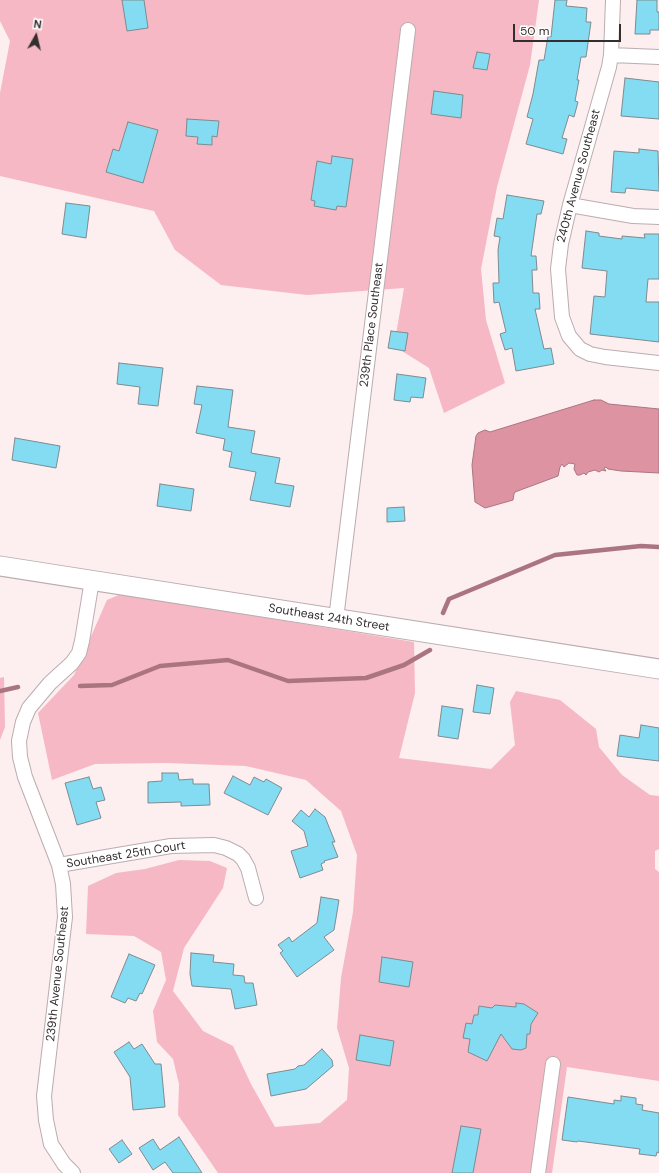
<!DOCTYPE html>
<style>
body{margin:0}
#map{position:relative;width:659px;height:1173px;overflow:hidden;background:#fdeef0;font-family:"DM Sans",sans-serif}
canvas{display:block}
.north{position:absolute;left:16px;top:16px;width:40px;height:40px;-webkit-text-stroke:3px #fff;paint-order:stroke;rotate:8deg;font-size:11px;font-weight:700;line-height:16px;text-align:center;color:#332e2f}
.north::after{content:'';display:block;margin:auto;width:14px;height:18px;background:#332e2f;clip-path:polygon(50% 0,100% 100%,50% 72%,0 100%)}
.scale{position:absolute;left:513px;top:24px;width:108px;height:18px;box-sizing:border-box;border:2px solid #332e2f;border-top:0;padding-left:5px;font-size:12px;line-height:14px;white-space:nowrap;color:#332e2f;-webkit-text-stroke:3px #fff;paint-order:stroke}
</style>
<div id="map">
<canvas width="659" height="1173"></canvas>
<div class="north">N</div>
<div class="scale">50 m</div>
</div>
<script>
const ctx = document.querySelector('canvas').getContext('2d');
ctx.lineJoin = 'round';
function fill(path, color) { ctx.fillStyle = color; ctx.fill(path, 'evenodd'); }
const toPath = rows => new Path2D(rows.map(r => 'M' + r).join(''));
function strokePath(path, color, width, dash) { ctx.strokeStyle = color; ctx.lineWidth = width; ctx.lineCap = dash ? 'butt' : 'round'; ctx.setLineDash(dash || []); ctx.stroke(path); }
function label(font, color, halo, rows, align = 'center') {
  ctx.font = font + ' "DM Sans",sans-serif'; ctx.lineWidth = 3; ctx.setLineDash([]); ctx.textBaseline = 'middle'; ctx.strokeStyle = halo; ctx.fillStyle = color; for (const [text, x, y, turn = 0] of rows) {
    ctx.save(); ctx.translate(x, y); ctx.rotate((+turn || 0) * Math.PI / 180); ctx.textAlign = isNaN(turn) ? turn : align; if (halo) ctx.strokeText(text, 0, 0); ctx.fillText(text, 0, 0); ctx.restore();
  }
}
fill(toPath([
 [0,0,539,0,530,65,497,187,481,269,486,320,505,383,444,413,429,368,394,346,404,288,307,295,221,285,175,250,154,211,0,176,0,93,10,41,0,21],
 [121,594,414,642,415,693,399,758,491,769,515,745,510,702,516,691,560,700,596,729,599,747,622,775,650,795,659,796,659,849,655,851,655,869,659,872,659,1081,567,1067,552,1173,218,1173,178,1115,179,1084,173,1059,157,1042,153,1011,166,980,161,952,134,936,86,934,88,886,116,873,145,869,179,860,210,861,227,868,223,888,184,948,173,991,203,1031,233,1046,251,1084,275,1127,320,1123,347,1100,349,1068,337,1028,341,978,353,912,357,855,341,811,306,780,246,766,167,763,95,764,52,780,38,713,74,675,107,600],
 [4,677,5,727,0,740,0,678]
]), '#f6b8c4');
const water = toPath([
 [594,400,601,400,609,404,659,409,659,473,621,471,608,469,606,467,604,468,606,471,602,470,599,472,595,470,588,472,586,475,584,473,580,475,577,475,574,469,575,464,569,463,564,467,562,464,560,467,558,476,515,492,514,494,513,500,485,508,475,502,472,465,476,436,478,433,485,430,490,432,594,400]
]);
fill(water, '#dd93a2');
strokePath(water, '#aa7580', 1);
strokePath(toPath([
 [443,613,449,599,555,555,641,546,659,547],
 [80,686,112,685,160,666,228,660,288,681,366,678,404,665,430,650],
 [0,691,18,687]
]), '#aa7580', 4.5);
const building = toPath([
 [122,0,144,0,148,28,127,31,122,0],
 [555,0,567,0,566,6,587,8,586,22,591,22,586,57,581,57,577,80,579,80,575,101,578,102,574,117,569,115,562,138,567,139,563,154,526,144,533,119,527,117,533,94,539,60,544,60,548,36,551,37,555,0],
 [637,0,657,0,657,12,659,12,659,30,650,30,650,34,635,34,637,0],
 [477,52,490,54,487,70,473,68,477,52],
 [625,78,659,82,659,119,621,116,625,78],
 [434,91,463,95,461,118,431,114,434,91],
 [187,119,219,121,217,137,212,136,212,145,197,144,198,137,186,136,187,119],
 [128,122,158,130,143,183,106,172,113,149,119,151,128,122],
 [639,149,658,151,659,191,626,188,625,193,611,192,614,151,639,153,639,149],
 [332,156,353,159,346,207,337,206,336,210,314,206,315,201,311,200,317,161,331,164,332,156],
 [507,195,544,201,541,214,537,214,531,256,536,256,537,270,532,270,533,293,539,293,540,309,535,309,544,349,551,348,554,364,516,371,512,348,505,350,500,334,506,332,499,302,494,303,493,283,499,283,498,250,500,237,494,236,497,218,503,219,507,195],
 [66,203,90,206,86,238,62,234,66,203],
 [586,231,599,233,599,236,622,239,622,236,645,238,644,234,659,234,659,279,648,279,646,302,659,302,659,342,590,334,594,296,605,297,607,271,582,268,586,231],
 [391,331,408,333,405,351,388,348,391,331],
 [119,363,163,368,158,406,138,404,140,387,117,384,119,363],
 [397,374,426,378,423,398,411,397,410,402,394,400,397,374],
 [197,386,233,390,228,427,255,431,251,453,280,458,275,483,294,486,290,507,250,500,256,472,229,467,232,452,223,450,225,439,196,433,202,405,194,404,197,386],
 [15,438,60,446,56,468,12,460,15,438],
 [160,484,194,489,191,511,157,506,160,484],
 [404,507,405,521,387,522,387,508,404,507],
 [477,685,494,688,490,714,473,712,477,685],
 [442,706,463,709,458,739,438,736,442,706],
 [641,725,659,728,659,761,617,756,620,735,639,738,641,725],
 [162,773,178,773,179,780,193,779,193,784,209,784,210,805,181,806,181,802,148,803,148,782,162,781,162,773],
 [233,776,250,785,254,777,264,782,266,779,282,788,268,815,224,793,233,776],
 [89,777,93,789,101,787,105,800,96,802,101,818,77,825,65,783,89,777],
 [315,809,325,817,335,842,332,842,338,857,324,861,325,862,321,864,323,870,300,878,291,851,308,846,304,831,292,821,301,810,309,817,315,809],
 [321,897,339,900,334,930,324,937,334,950,297,977,280,953,283,951,278,945,289,937,292,942,317,923,321,897],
 [191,953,214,955,213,962,234,964,233,975,244,976,245,983,253,983,257,1005,235,1009,231,989,192,986,190,974,191,953],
 [129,954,155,965,142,994,140,993,136,1001,128,998,125,1003,111,997,129,954],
 [382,957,413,962,409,987,379,982,382,957],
 [516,1003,524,1004,538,1013,531,1024,530,1034,527,1034,526,1048,521,1050,512,1049,501,1034,487,1061,468,1052,470,1039,463,1038,466,1023,472,1024,474,1015,478,1015,479,1006,492,1008,495,1005,516,1007,516,1003],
 [360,1035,394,1041,390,1066,356,1060,360,1035],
 [129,1042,134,1049,142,1044,155,1064,161,1064,165,1107,133,1110,130,1077,114,1052,129,1042],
 [322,1049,332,1060,333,1066,306,1089,271,1096,267,1074,295,1069,298,1066,304,1065,322,1049],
 [621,1096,636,1098,636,1104,643,1105,642,1110,659,1113,659,1153,657,1152,656,1156,639,1154,640,1149,578,1141,577,1142,562,1140,568,1097,614,1104,614,1100,621,1101,621,1096],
 [461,1126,481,1129,473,1173,452,1173,461,1126],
 [179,1137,202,1173,173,1173,165,1162,153,1170,139,1148,153,1139,160,1150,179,1137],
 [122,1140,132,1154,119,1163,109,1149,122,1140]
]);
fill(building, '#83dcf1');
strokePath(building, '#7e8b8f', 1);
const street = toPath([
 [613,0,611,55,609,67,570,205,561,244,558,269,562,317,569,336,580,349,590,354,605,357,659,363],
 [611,55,659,57],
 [570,205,633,216,659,217],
 [336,619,408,30],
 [59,865,171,846,214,845,226,848,238,854,243,859,248,868,256,898],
 [73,1173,64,1164,51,1144,46,1120,44,1096,65,917,63,884,59,865,25,777,20,757,19,741,23,722,29,708,50,683,72,663,79,653,82,641,92,580],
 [538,1173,553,1064]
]);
const secondary = toPath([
 [0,566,659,669]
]);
strokePath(street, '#bbadaf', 16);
strokePath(secondary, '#bbadaf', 21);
strokePath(street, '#fff', 14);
strokePath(secondary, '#fff', 19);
label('12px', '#332e2f', '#fff', [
 ["240th Avenue Southeast",579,176,-75],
 ["239th Place Southeast",372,325,-83],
 ["Southeast 24th Street",329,618,9],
 ["Southeast 25th Court",126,855,-9],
 ["239th Avenue Southeast",58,974,-84]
]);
</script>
